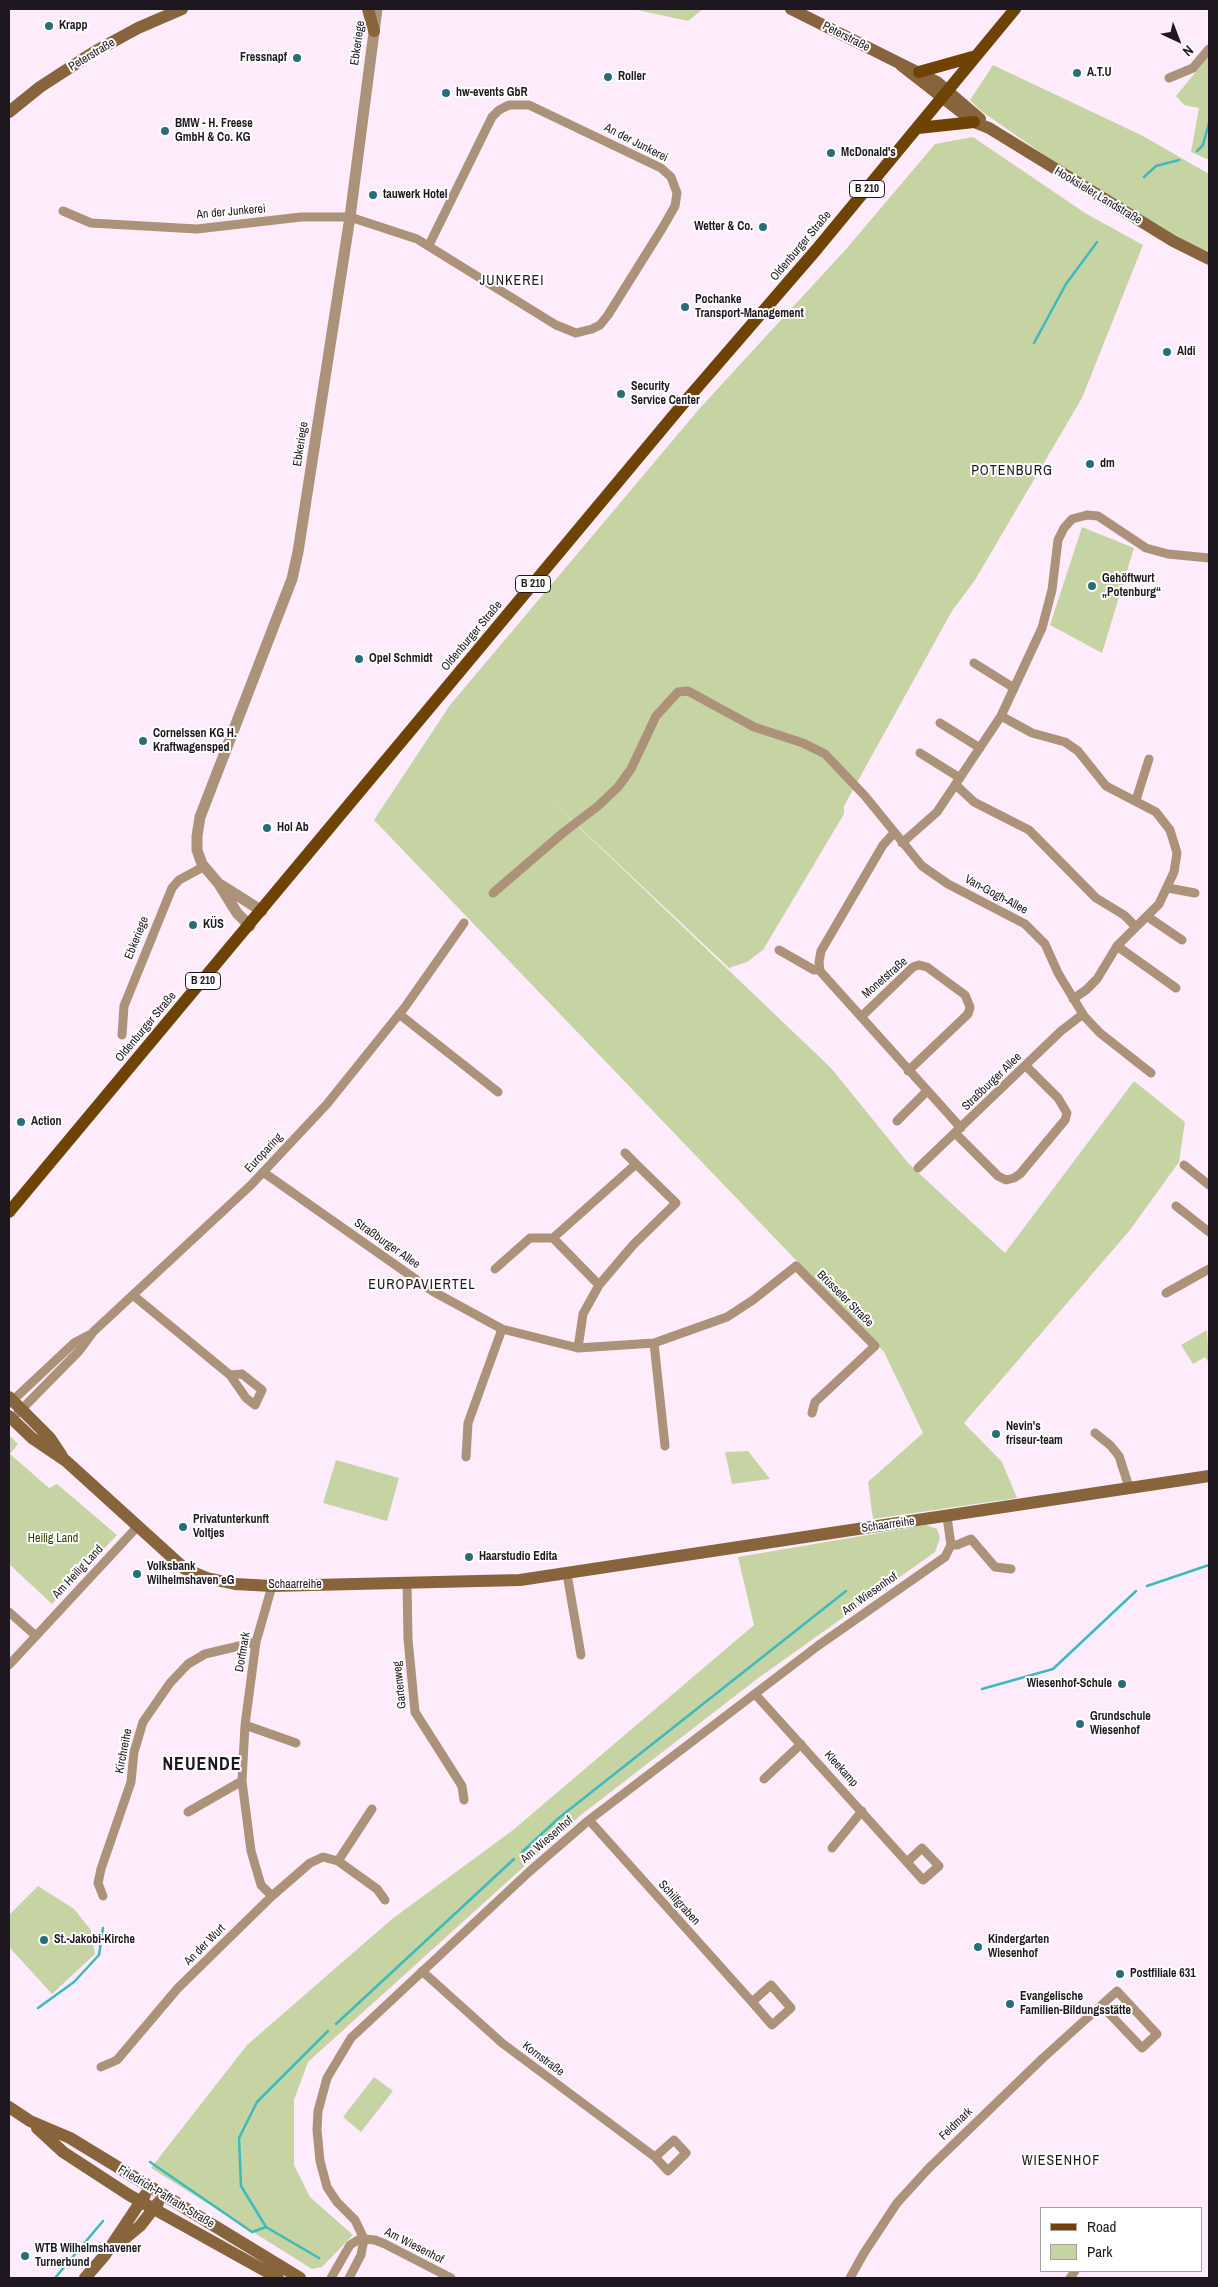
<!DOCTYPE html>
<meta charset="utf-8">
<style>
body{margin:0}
#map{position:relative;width:1218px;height:2287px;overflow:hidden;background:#feecfd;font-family:"Archivo Narrow",sans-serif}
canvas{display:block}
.frame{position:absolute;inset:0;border:10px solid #1f171f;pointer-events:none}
.legend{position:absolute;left:1040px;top:2207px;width:162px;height:65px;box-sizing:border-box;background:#fff;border:1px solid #a5a2a5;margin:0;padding:6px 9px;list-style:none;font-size:15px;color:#1f171f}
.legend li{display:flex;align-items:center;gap:10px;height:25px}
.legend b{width:25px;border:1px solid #a5a2a5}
.north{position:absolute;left:1153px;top:15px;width:50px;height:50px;-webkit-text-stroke:4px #fff;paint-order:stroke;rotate:137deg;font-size:14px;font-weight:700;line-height:20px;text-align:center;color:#1f171f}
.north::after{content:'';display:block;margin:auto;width:18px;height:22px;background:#1f171f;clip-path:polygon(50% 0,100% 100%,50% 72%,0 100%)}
</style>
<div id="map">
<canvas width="1218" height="2287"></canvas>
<div class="frame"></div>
<ul class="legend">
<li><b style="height:6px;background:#6e4304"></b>Road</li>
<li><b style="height:14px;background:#c6d4a4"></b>Park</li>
</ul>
<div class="north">N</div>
</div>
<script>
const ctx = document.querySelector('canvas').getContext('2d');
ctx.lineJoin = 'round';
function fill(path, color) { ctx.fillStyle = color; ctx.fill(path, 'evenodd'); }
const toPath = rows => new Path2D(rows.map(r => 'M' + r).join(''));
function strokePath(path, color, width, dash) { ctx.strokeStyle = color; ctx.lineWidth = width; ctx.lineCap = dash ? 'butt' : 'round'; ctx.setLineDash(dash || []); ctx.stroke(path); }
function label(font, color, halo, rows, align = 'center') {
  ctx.font = font + ' "Archivo Narrow",sans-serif'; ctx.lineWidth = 4; ctx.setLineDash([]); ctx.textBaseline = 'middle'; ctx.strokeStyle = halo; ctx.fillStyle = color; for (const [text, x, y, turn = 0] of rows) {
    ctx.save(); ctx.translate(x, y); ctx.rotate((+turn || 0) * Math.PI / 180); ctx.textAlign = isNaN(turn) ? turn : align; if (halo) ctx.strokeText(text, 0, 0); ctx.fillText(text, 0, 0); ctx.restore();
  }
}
fill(toPath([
 [633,9,703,9,688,21],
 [1209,56,1209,160,1191,152,1199,108,1184,105,1176,96],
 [993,65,1143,136,1209,174,1209,252,1169,233,1050,159,981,111,970,100],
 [973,137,1085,213,1143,245,1082,398,975,580,952,611,844,806,844,814,763,950,747,962,729,968,540,790,831,1068,909,1164,1005,1253,1134,1081,1185,1122,1179,1162,1130,1230,964,1423,1002,1462,1017,1498,873,1519,868,1482,923,1433,884,1352,374,820,450,705,700,408,847,248,935,144],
 [1082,527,1134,548,1102,653,1050,625],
 [1207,1330,1209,1363,1205,1357,1193,1364,1181,1345],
 [9,1435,18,1444,10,1454,49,1488,57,1484,117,1535,52,1604,9,1564],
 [748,1451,770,1479,732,1484,725,1452],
 [336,1460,399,1478,387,1521,323,1503],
 [926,1525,937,1529,940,1538,935,1552,757,1679,581,1815,308,2062,294,2100,294,2165,310,2197,353,2235,322,2267,312,2269,151,2168,247,2045,392,1919,513,1830,754,1625,738,1557],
 [38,1886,74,1909,91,1930,95,1954,52,1994,9,1947,9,1915],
 [374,2077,393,2091,361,2132,343,2117]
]), '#c6d4a4');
strokePath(toPath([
 [1197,151,1203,145,1209,123],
 [1144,177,1156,166,1179,160],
 [1034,343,1066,284,1097,242],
 [1147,1586,1209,1565],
 [982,1689,1053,1669,1136,1591],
 [522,1852,560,1817,846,1591],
 [38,2008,74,1982,99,1955,103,1928],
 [336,2024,514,1859],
 [150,2162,252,2232,266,2227],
 [319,2258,266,2227,241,2186,239,2138,257,2102,328,2031],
 [55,2278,103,2221]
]), '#3dbabd', 2.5);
strokePath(toPath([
 [1169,78,1193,68,1209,49],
 [63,211,91,223,197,229,301,217,350,217,417,239,556,325,576,333,592,329,600,325,608,315,663,227,675,206,677,193,671,177,661,168,529,105,509,105,499,110,492,117,429,245],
 [974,663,1014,688],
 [1001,716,1032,733,1065,742,1078,751,1106,786,1156,812,1170,830,1177,853,1174,872,1159,904,1117,946,1097,979,1086,990,1073,999],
 [940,723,980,748],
 [920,753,960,778],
 [956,785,974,802,1029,830,1096,898,1124,915,1136,927],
 [1136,800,1149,759],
 [894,833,883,845,821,951,819,962,820,971,961,1128],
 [902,843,937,812,1001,716,1042,628,1052,590,1058,540,1064,528,1072,519,1087,515,1098,516,1146,548,1168,554,1209,558],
 [1168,888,1195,893],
 [493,893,564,832,598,806,618,787,631,769,656,716,678,692,688,691,754,727,803,743,825,754,865,796,922,866,948,884,1025,924,1045,944,1058,973,1084,1016,1100,1033,1151,1073],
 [1148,917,1182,940],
 [1117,946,1176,988],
 [779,950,814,970,820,969],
 [399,1014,498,1092],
 [861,1017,913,967,919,965,927,967,965,995,970,1007,968,1014,908,1071],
 [122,1035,124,1006,172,888,179,880,203,867],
 [897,1121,927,1091],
 [955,1133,998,1176,1006,1180,1014,1178,1020,1174,1065,1120,1067,1113,1058,1098,1026,1066],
 [625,1153,636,1164],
 [1184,1165,1209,1185],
 [918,1168,1061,1031,1083,1014],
 [263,1172,434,1292,502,1329,578,1348,654,1343,727,1317,753,1300,796,1266,875,1346,815,1402,812,1413],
 [1176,1206,1209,1232],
 [495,1269,530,1238,553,1238],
 [1166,1293,1209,1269],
 [134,1296,230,1375,246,1398,255,1405,262,1390,242,1374,230,1375],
 [654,1343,665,1446],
 [578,1348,583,1314,599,1285,633,1245,676,1203,636,1164,553,1238,599,1285],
 [10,1403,74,1343,89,1335],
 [18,1413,79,1351,93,1332,251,1185,327,1104,405,1007,464,923],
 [1095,1433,1110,1445,1119,1456,1129,1487],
 [466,1457,468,1423,502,1329],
 [951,1545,957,1545,971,1539,995,1567,1011,1569],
 [567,1574,581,1655],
 [407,1583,408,1639,415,1712,462,1786,464,1800],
 [9,1612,36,1636],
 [9,1665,138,1526],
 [755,1694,923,1880,939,1866,922,1848,907,1862],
 [245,1725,296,1743],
 [764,1779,801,1744],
 [188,1812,242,1781],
 [589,1820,752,2002,771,1985,791,2008,772,2025,752,2002],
 [832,1848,862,1811],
 [338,1861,372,1809],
 [103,1896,98,1883,101,1869,131,1782,134,1752,143,1722,170,1683,188,1664,205,1654,256,1642],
 [272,1896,261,1885,251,1851,242,1781,245,1725,256,1642,272,1586],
 [422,1971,502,2043,655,2157,668,2171,686,2153,674,2140,655,2157],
 [101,2067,117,2060,178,1988,272,1896,310,1863,323,1857,338,1861,377,1889,385,1900],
 [331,2278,350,2245,358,2240,364,2239,375,2240,385,2244,451,2278],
 [349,2278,361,2255,364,2239,355,2220,337,2202,327,2187,320,2161,317,2130,318,2111,327,2078,351,2038,530,1871,589,1820,819,1645,945,1557,951,1545,947,1517],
 [850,2278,864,2253,897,2203,929,2168,1043,2058,1117,1991,1157,2034,1142,2048,1102,2006],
 [1070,2278,1075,2271]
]), '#ac9278', 9);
strokePath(toPath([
 [221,885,262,911],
 [250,926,237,913,219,884,202,864,197,850,197,836,200,817,292,579,298,552,350,217,377,9]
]), '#ac9278', 11);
strokePath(toPath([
 [368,9,374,31],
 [791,9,937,82,980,119],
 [901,65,974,122,989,128,1173,241,1209,259],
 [9,112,40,87,94,52,138,28,182,9],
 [9,1397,50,1438,62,1456],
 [9,1416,32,1438,66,1461,185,1569,207,1578,235,1584,272,1586,520,1580,1209,1476],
 [9,2107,30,2121,70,2138,300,2278],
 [37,2128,63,2152,129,2195,278,2278],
 [116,2246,140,2226,158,2203],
 [85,2278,105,2255,145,2195]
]), '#88643c', 12);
strokePath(toPath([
 [919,72,976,56],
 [918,128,974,122],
 [9,1212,683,404,816,250,1015,9]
]), '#6e4304', 12);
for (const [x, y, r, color] of [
 [49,26,5,"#266e7a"],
 [297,58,5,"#266e7a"],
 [1077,73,5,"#266e7a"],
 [608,77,5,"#266e7a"],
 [446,93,5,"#266e7a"],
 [165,131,5,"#266e7a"],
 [831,153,5,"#266e7a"],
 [373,195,5,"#266e7a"],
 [763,227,5,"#266e7a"],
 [685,307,5,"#266e7a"],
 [1167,352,5,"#266e7a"],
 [621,394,5,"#266e7a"],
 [1090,464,5,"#266e7a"],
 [1092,586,5,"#266e7a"],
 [359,659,5,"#266e7a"],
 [143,741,5,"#266e7a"],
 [267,828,5,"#266e7a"],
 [193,925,5,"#266e7a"],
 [21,1122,5,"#266e7a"],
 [996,1434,5,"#266e7a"],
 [183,1527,5,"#266e7a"],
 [469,1557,5,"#266e7a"],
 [137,1574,5,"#266e7a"],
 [1122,1684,5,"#266e7a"],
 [1080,1724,5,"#266e7a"],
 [44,1940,5,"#266e7a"],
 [978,1947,5,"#266e7a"],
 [1120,1974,5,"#266e7a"],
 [1010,2004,5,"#266e7a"],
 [25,2256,5,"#266e7a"]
]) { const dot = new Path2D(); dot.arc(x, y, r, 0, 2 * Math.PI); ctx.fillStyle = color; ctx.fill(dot); strokePath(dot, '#fff', 2); }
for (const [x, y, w] of [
 [867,189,35],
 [533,584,35],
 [203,981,35]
]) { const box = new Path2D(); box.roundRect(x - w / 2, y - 8.5, w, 17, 4); ctx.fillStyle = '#fff'; ctx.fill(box); strokePath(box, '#1f171f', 1); }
label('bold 11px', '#1f171f', null, [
 ["B 210",867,189],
 ["B 210",533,584],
 ["B 210",203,981]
]);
label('bold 12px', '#1f171f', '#fff', [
 ["Krapp",59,26],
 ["Fressnapf",287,58,"right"],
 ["A.T.U",1087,73],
 ["Roller",618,77],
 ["hw-events GbR",456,93],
 ["BMW - H. Freese",175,124],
 ["GmbH & Co. KG",175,138],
 ["McDonald's",841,153],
 ["tauwerk Hotel",383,195],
 ["Wetter & Co.",753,227,"right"],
 ["Pochanke",695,300],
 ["Transport-Management",695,314],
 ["Aldi",1177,352],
 ["Security",631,387],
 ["Service Center",631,401],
 ["dm",1100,464],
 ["Gehöftwurt",1102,579],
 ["„Potenburg“",1102,593],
 ["Opel Schmidt",369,659],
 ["Cornelssen KG H.",153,734],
 ["Kraftwagensped",153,748],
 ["Hol Ab",277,828],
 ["KÜS",203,925],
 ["Action",31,1122],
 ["Nevin's",1006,1427],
 ["friseur-team",1006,1441],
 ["Privatunterkunft",193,1520],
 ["Voltjes",193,1534],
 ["Haarstudio Edita",479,1557],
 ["Volksbank",147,1567],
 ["Wilhelmshaven eG",147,1581],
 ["Wiesenhof-Schule",1112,1684,"right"],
 ["Grundschule",1090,1717],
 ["Wiesenhof",1090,1731],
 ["St.-Jakobi-Kirche",54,1940],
 ["Kindergarten",988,1940],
 ["Wiesenhof",988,1954],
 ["Postfiliale 631",1130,1974],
 ["Evangelische",1020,1997],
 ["Familien-Bildungsstätte",1020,2011],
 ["WTB Wilhelmshavener",35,2249],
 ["Turnerbund",35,2263]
], 'left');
label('12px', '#1f171f', '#fff', [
 ["Peterstraße",846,37,27],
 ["Ebkeriege",358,43,-82],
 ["Peterstraße",92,55,-31],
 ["An der Junkerei",636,143,27],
 ["Hooksieler Landstraße",1098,196,31],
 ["An der Junkerei",231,212,-5],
 ["Oldenburger Straße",801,246,-50],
 ["Ebkeriege",301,444,-81],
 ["Oldenburger Straße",472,636,-50],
 ["Van-Gogh-Allee",996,895,28],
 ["Ebkeriege",137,938,-68],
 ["Monetstraße",885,978,-41],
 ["Oldenburger Straße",146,1027,-50],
 ["Straßburger Allee",992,1082,-44],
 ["Europaring",264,1153,-47],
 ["Straßburger Allee",387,1244,35],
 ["Brüsseler Straße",845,1299,45],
 ["Schaarreihe",888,1525,-8],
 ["Am Heilig Land",78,1572,-47],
 ["Schaarreihe",295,1585],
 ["Am Wiesenhof",870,1594,-35],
 ["Dorfmark",243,1652,-80],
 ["Gartenweg",400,1685,-96],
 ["Kirchreihe",124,1751,-79],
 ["Kleekamp",841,1769,48],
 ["Am Wiesenhof",547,1840,-41],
 ["Schilfgraben",679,1903,48],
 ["An der Wurt",205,1945,-45],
 ["Kornstraße",543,2059,37],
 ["Feldmark",956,2124,-44],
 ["Friedrich-Paffrath-Straße",166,2197,31],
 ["Am Wiesenhof",414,2246,27]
]);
label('12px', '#333f00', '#fff', [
 ["Heilig Land",53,1539]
]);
ctx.letterSpacing = '1px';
label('14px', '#1f171f', '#fff', [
 ["JUNKEREI",512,281],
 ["POTENBURG",1012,471],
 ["EUROPAVIERTEL",422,1285],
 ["WIESENHOF",1061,2161]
]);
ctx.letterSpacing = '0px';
ctx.letterSpacing = '1px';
label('bold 18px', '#1f171f', '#fff', [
 ["NEUENDE",202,1765]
]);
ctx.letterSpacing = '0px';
</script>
